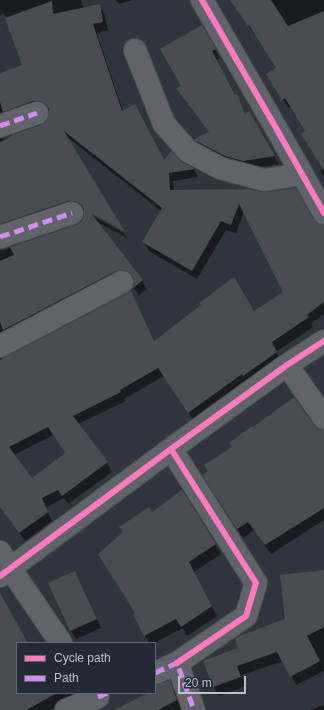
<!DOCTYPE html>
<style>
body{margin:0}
#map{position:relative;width:324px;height:710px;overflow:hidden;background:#30343c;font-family:Arial,sans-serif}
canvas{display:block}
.legend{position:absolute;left:16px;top:642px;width:140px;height:52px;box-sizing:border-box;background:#232a36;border:1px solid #606672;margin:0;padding:5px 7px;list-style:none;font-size:12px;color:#bcc1cb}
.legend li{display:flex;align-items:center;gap:8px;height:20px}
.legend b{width:20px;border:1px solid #606672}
.scale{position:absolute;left:178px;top:676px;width:68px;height:18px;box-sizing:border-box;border:2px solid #bcc1cb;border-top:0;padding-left:5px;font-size:12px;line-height:14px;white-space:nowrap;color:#bcc1cb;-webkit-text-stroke:3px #232a36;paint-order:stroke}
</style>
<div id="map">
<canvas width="324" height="710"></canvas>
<ul class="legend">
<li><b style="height:5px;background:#fd7abc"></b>Cycle path</li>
<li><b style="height:5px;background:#ce8fe9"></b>Path</li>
</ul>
<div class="scale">20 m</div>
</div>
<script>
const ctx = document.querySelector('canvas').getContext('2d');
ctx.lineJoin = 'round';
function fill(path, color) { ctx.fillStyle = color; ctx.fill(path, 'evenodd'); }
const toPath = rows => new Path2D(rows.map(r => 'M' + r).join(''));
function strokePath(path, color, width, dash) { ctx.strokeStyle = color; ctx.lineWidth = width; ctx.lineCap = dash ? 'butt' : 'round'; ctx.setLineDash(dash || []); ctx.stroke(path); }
fill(toPath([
 [0,0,81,0,84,8,99,5,104,13,108,30,97,33,123,111,164,161,181,163,194,169,198,177,173,181,174,191,249,190,324,245,324,314,311,324,313,327,276,352,282,361,194,421,164,376,124,399,126,401,78,424,107,463,112,472,68,504,64,498,46,508,52,521,25,541,0,506,0,359,6,358,154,342,254,312,284,292,244,212,236,233,226,230,197,279,149,251,144,242,161,211,67,137,87,210,86,212,124,233,128,239,96,221,142,280,147,289,139,296,134,288,135,282,135,280,128,278,0,343,0,250,4,250,76,226,82,222,85,212,81,209,0,235,0,139,4,139,42,126,48,121,50,112,45,109,0,123,0,74,24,66,4,13,0,15],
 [53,435,66,454,32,479,14,455],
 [116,0,132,0,119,4],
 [231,0,324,0,324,177,320,170,323,168,306,132,291,106,288,108,268,74,277,68,255,34,254,34],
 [202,26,220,58,216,60,235,96,237,95,246,114,248,112,279,164,248,169,200,148,196,140,210,132,182,96,178,89,182,86],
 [313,426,319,430,324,431,324,520,271,554,254,530,243,538,209,484],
 [152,513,215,544,221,554,194,572,217,616,187,636,183,628,154,643,149,643,145,636,136,614],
 [324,571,324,671,296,685,283,661,242,675,246,686,219,696,214,687,206,665,240,649,286,619],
 [80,581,101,628,76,639,71,631,50,583],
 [0,620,27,643,17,643,17,693,76,693,78,698,50,710,0,710],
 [170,683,176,693,182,710,116,710,150,693,155,693,155,690],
 [324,705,324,710,309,710]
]), '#0007');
fill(toPath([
 [230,0,271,0,288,26,324,11,324,171,301,134,305,131,285,98,282,100,266,74,276,68,249,25,248,26],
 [52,1,53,14,100,4,103,22,93,24,122,111,135,104,164,160,171,151,182,162,195,169,169,173,170,190,249,189,261,192,266,192,296,188,313,219,318,224,324,225,324,302,307,315,309,317,272,342,277,352,243,376,242,374,188,413,158,368,120,390,121,392,73,416,108,462,62,496,58,490,42,498,48,512,19,533,0,507,0,360,128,293,131,291,154,341,201,305,199,303,234,277,254,311,283,292,239,204,231,225,221,221,192,271,142,242,162,208,64,131,125,232,91,213,143,280,133,288,134,282,133,277,129,272,123,270,116,271,3,330,0,322,0,261,14,255,10,247,76,225,82,221,84,215,84,209,81,204,75,201,68,201,0,224,0,142,12,136,11,135,41,125,47,121,49,115,49,109,45,104,39,101,33,101,3,112,0,102,0,73,22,65,5,18],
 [48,427,65,453,32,478,9,447],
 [202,25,216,49,212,51,235,95,237,94,245,113,249,111,275,156,243,161,225,156,196,141,194,139,209,132,176,88,181,86,160,49],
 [294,397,314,425,318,429,324,430,324,508,265,545,248,522,237,529,202,475,208,471,204,465,232,447,229,443,252,426,253,427],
 [182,490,216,544,189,562,212,606,181,627,176,619,144,636,133,615,135,613,98,554,123,532,119,527,149,507,152,512],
 [324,570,324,627,307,636,320,661,290,677,277,652,237,666,241,677,213,687,203,661,238,648,235,639,239,636,285,619,280,575],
 [75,571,97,619,70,631,48,583],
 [0,593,28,643,17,643,17,693,57,693,26,710,0,710],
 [170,680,177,700,158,710,114,710,148,693,155,693,155,685,160,684]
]), '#494d53');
const minor = toPath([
 [202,0,276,128,324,213],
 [135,50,164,124,188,151,220,168,264,180,302,174],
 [0,126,37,113],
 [0,237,72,213],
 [0,346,122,282],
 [287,365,324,418],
 [171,449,256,583,246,616,177,663],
 [0,552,10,568,61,643],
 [0,576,171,449,287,365,324,341],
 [155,673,177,663,194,710],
 [66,710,98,697,95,693]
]);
strokePath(minor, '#4c4f54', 24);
strokePath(minor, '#60636a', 22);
strokePath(toPath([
 [0,126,37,113],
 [0,237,72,213],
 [155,673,177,663,194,710],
 [98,697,108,693]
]), '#ce8fe9', 5, [10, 5]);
strokePath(toPath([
 [202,0,276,128,324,213],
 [171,449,256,583,246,616,177,663],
 [0,576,171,449,287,365,324,341]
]), '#fd7abc', 6);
</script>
